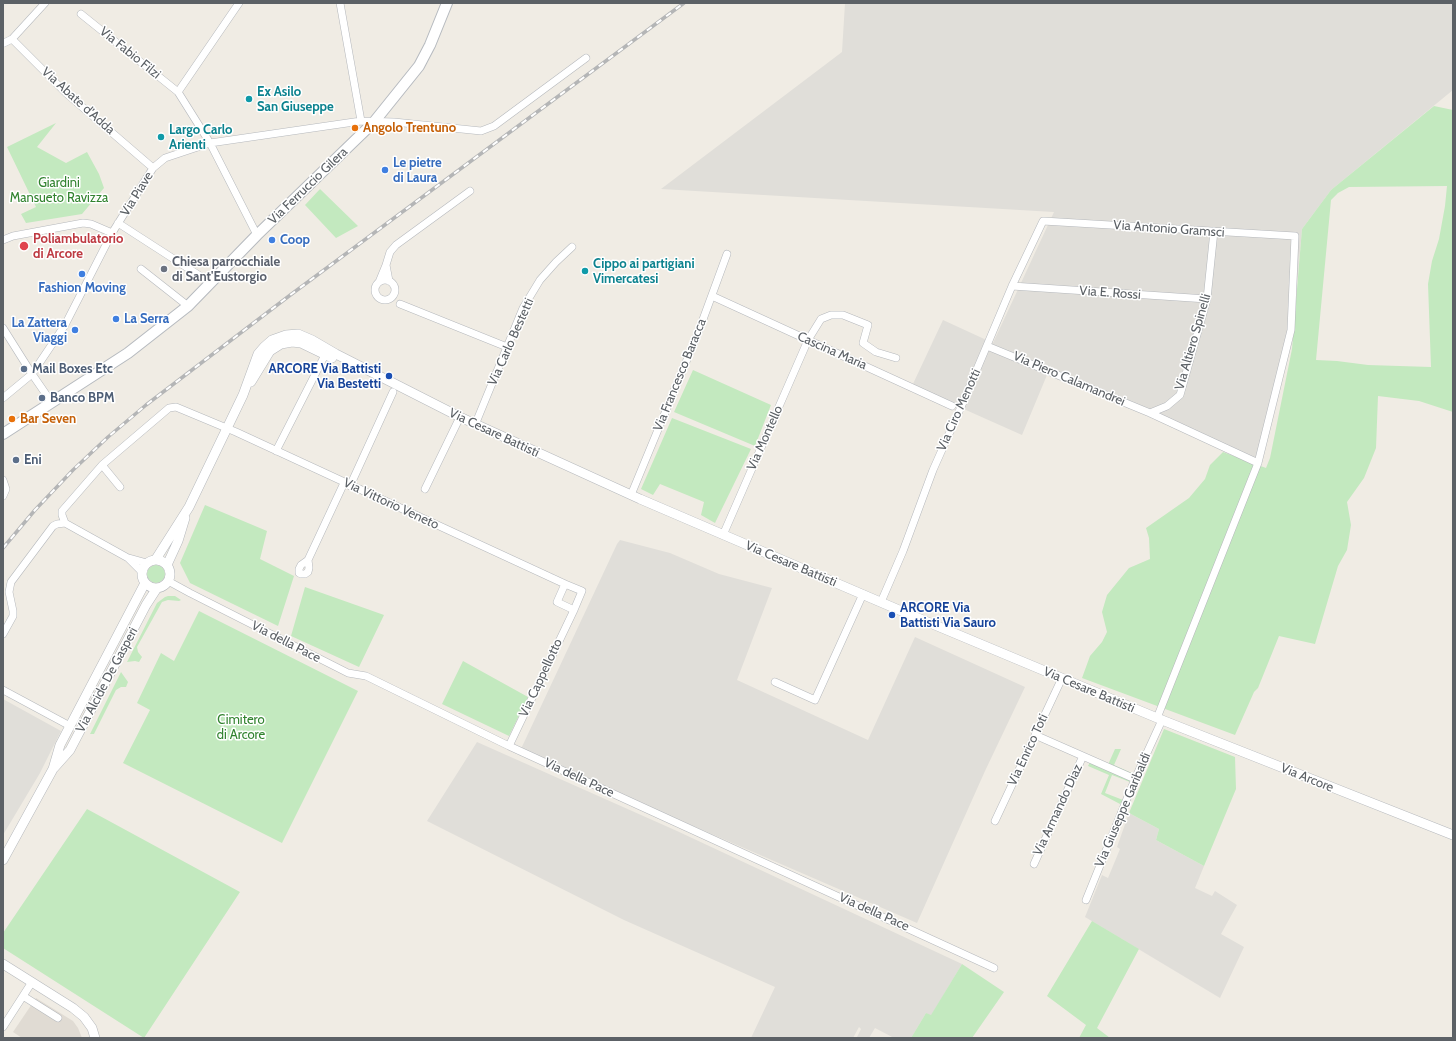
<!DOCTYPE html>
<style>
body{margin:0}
#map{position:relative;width:1456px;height:1041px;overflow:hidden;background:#f0ece4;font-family:Cabin,sans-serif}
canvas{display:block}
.frame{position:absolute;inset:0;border:4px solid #5c6166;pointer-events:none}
</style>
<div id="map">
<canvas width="1456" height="1041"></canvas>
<div class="frame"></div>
</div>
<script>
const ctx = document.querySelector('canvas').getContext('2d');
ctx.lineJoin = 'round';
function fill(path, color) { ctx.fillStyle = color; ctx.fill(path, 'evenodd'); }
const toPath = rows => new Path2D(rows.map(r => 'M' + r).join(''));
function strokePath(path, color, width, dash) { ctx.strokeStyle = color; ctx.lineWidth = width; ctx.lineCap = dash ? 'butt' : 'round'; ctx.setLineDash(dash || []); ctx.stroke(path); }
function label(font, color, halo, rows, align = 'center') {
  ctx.font = font + ' Cabin,sans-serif'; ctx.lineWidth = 3; ctx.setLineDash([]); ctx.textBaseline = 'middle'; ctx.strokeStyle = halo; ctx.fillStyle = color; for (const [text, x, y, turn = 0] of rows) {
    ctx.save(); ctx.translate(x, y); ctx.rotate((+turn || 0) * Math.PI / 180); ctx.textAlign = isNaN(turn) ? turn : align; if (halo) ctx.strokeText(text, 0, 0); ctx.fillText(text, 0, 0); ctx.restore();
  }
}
fill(toPath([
 [845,3,1453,3,1453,90,1331,190,1302,229,1293,330,1261,462,1047,375,1022,435,912,386,943,320,993,343,1054,212,661,189,842,52],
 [620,540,670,553,719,574,772,588,737,680,868,740,915,637,1025,687,985,771,917,923,520,751,617,544],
 [3,699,61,731,40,773,3,835],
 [477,742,677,831,962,964,931,1016,926,1013,911,1038,894,1038,875,1028,869,1038,860,1038,857,1037,861,1029,859,1027,853,1038,751,1038,775,987,624,920,427,821],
 [1129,813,1159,829,1156,840,1204,866,1195,888,1212,896,1215,891,1237,905,1221,934,1244,947,1220,998,1085,917,1102,875,1108,878,1120,849,1117,847]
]), '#e0ded9');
fill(toPath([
 [36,998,73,1021,78,1028,82,1038,22,1038,13,1032]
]), '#e0dbd3');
fill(toPath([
 [1434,106,1453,110,1453,412,1419,401,1378,396,1376,448,1364,478,1347,502,1351,525,1347,550,1338,566,1315,644,1279,636,1258,688,1254,692,1235,735,1082,678,1090,656,1102,642,1107,632,1102,612,1107,595,1129,568,1150,559,1149,538,1146,528,1189,498,1205,479,1210,465,1223,452,1266,468,1270,458,1292,349,1302,229,1331,190],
 [1447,186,1445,206,1439,239,1432,261,1428,284,1431,367,1368,365,1337,361,1316,360,1331,200,1338,193,1349,187],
 [56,123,37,147,66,163,87,152,99,174,104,188,82,214,26,223,21,214,36,207,7,147],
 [320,189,358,226,336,238,305,205],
 [693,370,771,405,755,446,674,412],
 [672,418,751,449,715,523,701,515,704,502,660,484,653,495,641,489],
 [205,505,267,531,260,559,294,576,278,626,190,583,180,563],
 '147 574a9 9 0 1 1 18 0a9 9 0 1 1-18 0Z',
 [305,587,384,615,359,667,291,636],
 [168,596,175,596,181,600,179,601,168,600,162,602,137,647,138,652,142,657,139,662,135,661,127,662,157,603,165,597],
 [199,611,358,691,282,843,123,763,150,710,137,703,161,653,174,661],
 [463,661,528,697,509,736,442,704],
 [121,672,128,682,126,687,121,687,116,690,94,734,90,734],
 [1164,729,1235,757,1236,789,1204,866,1156,840,1159,829,1129,813],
 [1115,749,1121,749,1114,765,1134,774,1130,782,1112,775,1105,793,1123,800,1120,804,1101,794,1109,775,1088,766,1091,760,1107,767],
 [87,809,240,892,144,1038,3,948,3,933],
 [1092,921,1139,949,1097,1028,1110,1038,1079,1038,1086,1025,1047,996],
 [962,964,1004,992,972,1038,911,1038,926,1013,931,1015]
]), '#c3e9bf');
const minor = toPath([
 [340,3,361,121],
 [81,14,178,92,210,143,257,235],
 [12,39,45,3],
 [4,43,12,39,66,93,153,168],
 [178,92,239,3],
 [118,223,211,283],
 [3,240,13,236,83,223,91,224,112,233],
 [386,265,390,252,396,245,470,191],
 [141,269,188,306],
 '375 290a10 10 0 1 1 20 0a10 10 0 1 1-20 0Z',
 [379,282,386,265,389,281],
 [1012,286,1207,299],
 [712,296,952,406],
 [400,304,507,347],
 [3,328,32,374,52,403],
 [987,346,1150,413,1258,463],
 [3,398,32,374,65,325,112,233,153,168,165,158,210,143,361,121,394,122,481,131,494,126,586,58],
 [1150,413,1167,406,1180,395,1207,299,1214,231],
 [475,425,523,308,540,280,556,262,572,247],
 [276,451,327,351],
 [102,465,120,487],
 [3,480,6,489,3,496],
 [350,486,393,392],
 [425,489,460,417],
 [631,495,698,333,727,254],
 [65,523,62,515,62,511,102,465,169,408,176,407,236,432,565,584],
 [723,535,808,340,821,319,831,315,843,315,868,325,863,343,876,352,896,358],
 [129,558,147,563],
 [308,560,309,568,308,572,305,574,301,574,299,573,299,569,301,565,308,560,344,483],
 [168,581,190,593,348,673,366,676,509,746,994,968],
 [881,602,903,551,933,470,961,407,1012,286,1043,221,1295,236,1291,330,1258,463,1157,718],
 [3,634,13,616,13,611,9,592,11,582,53,526,57,524,65,523,128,558,142,572],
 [775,682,815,700,863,594],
 [3,690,70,726],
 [1035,735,1135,779],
 [509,746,574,610,582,591,565,584,557,602,574,610],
 [995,821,1062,678],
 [1034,864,1083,756],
 [1086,900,1135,779,1162,720],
 [23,996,58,1018],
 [3,1027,32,982]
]);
const tertiary = toPath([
 [251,382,270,351,281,344,292,342,301,343,332,358],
 [156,559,189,507,243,395,258,354,264,347,272,340,286,335,298,334,312,340,336,354,460,417,640,499,899,610,1162,720,1453,835],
 '142 574a14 14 0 1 1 28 0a14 14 0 1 1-28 0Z',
 [167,565,178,541,185,518],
 [54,768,70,750,146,605,157,588],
 [3,860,53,769,60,745,145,583],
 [3,964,73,1008,84,1017,92,1028,95,1038]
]);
const secondary = toPath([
 [3,434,128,353,188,306,257,235,374,122,419,66,430,45,447,3]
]);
strokePath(minor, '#b5b8bc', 8);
strokePath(tertiary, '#b5b8bc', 10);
strokePath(secondary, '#b6babf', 12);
strokePath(minor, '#fff', 7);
strokePath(tertiary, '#fff', 9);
strokePath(secondary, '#fff', 10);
const rail = toPath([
 [3,548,35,510,73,470,108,437,146,405,289,296,684,3]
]);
strokePath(rail, '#b4b5b6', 3.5);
strokePath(rail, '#fff', 2, [6]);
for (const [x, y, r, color] of [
 [249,99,4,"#0f9aa8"],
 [355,128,4,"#e8710a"],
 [161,137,4,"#0f9aa8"],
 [385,170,4,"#3f7fe0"],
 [272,240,4,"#3f7fe0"],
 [24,246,5,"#e0444e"],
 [164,269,4,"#6b7280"],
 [585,271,4,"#0f9aa8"],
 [82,274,4,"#3f7fe0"],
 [116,319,4,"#3f7fe0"],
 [75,330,4,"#3f7fe0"],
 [24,369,4,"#5c6f8a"],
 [389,376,4,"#1a4fb4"],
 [42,398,4,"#5c6f8a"],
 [12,419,4,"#e8710a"],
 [16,460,4,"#5c6f8a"],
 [892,615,4,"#1a4fb4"]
]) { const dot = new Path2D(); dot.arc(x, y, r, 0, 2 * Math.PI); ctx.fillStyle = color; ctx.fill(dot); strokePath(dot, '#fff', 1.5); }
label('13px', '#5c6166', '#fff', [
 ["Via Fabio Filzi",130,53,39],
 ["Via Abate d'Adda",78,101,42],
 ["Via Ferruccio Gilera",308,186,-44],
 ["Via Piave",137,194,-58],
 ["Via Antonio Gramsci",1169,229,4],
 ["Via E. Rossi",1110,293,4],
 ["Via Carlo Bestetti",511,342,-66],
 ["Via Altiero Spinelli",1193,342,-74],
 ["Cascina Maria",832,351,24],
 ["Via Francesco Baracca",680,375,-68],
 ["Via Piero Calamandrei",1069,379,23],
 ["Via Ciro Menotti",959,410,-66],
 ["Via Cesare Battisti",494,433,25],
 ["Via Montello",765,438,-66],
 ["Via Vittorio Veneto",391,504,25],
 ["Via Cesare Battisti",791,564,23],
 ["Via della Pace",286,642,27],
 ["Via Cappellotto",541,678,-65],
 ["Via Alcide De Gasperi",107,680,-62],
 ["Via Cesare Battisti",1089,690,23],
 ["Via Enrico Toti",1028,750,-65],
 ["Via della Pace",579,778,25],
 ["Via Arcore",1307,778,22],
 ["Via Armando Diaz",1058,810,-65],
 ["Via Giuseppe Garibaldi",1123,810,-67],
 ["Via della Pace",874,912,24]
]);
label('bold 13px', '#0d838f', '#fff', [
 ["Ex Asilo",257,92],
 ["San Giuseppe",257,107],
 ["Largo Carlo",169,130],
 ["Arienti",169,145],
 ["Cippo ai partigiani",593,264],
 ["Vimercatesi",593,279]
], 'left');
label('bold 13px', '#c56008', '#fff', [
 ["Angolo Trentuno",363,128],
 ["Bar Seven",20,419]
], 'left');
label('bold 13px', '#366cbe', '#fff', [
 ["Le pietre",393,163],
 ["di Laura",393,178],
 ["Coop",280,240],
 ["Fashion Moving",82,288,"center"],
 ["La Serra",124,319],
 ["La Zattera",67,323,"right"],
 ["Viaggi",67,338,"right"]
], 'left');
label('13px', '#31832f', '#fff', [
 ["Giardini",59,183],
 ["Mansueto Ravizza",59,198],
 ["Cimitero",241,720],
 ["di Arcore",241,735]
]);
label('bold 13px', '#be3a42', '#fff', [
 ["Poliambulatorio",33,239],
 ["di Arcore",33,254]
], 'left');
label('bold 13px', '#5b616d', '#fff', [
 ["Chiesa parrocchiale",172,262],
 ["di Sant'Eustorgio",172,277]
], 'left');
label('bold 13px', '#4e5e75', '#fff', [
 ["Mail Boxes Etc",32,369],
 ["Banco BPM",50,398],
 ["Eni",24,460]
], 'left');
label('bold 13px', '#164399', '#fff', [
 ["ARCORE Via Battisti",381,369],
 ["Via Bestetti",381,384],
 ["ARCORE Via",900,608,"left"],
 ["Battisti Via Sauro",900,623,"left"]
], 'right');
</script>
